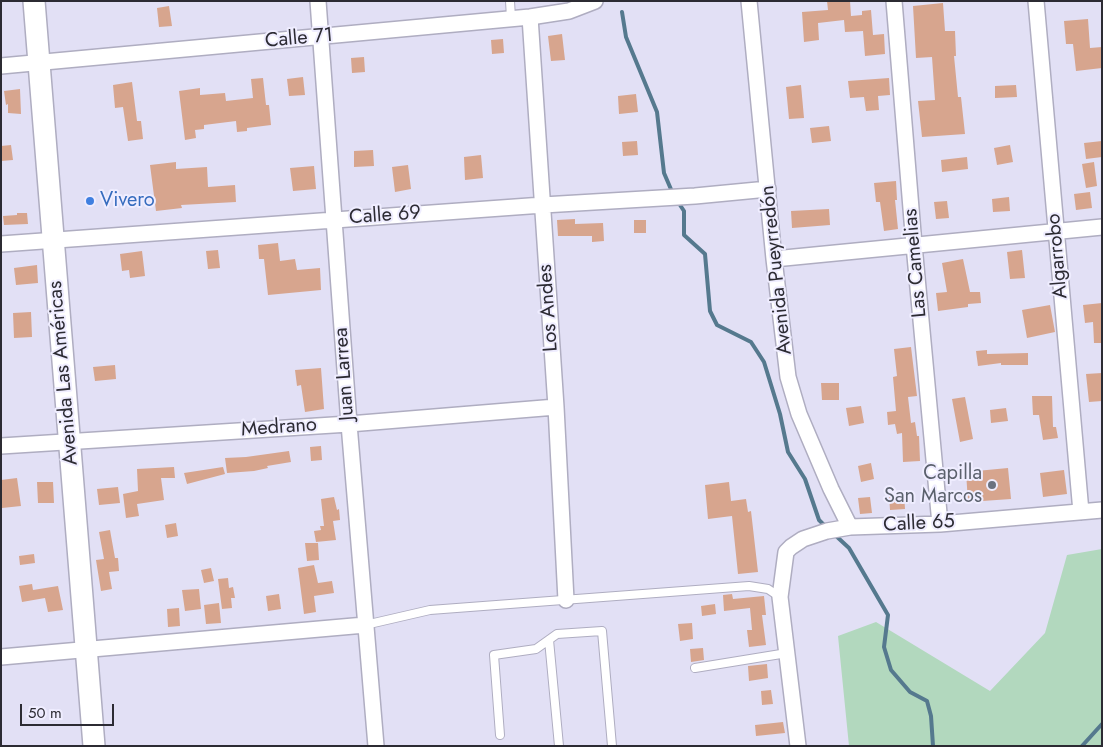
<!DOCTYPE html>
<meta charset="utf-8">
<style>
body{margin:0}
#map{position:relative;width:1103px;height:747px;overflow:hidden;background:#e2e0f5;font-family:Jost,sans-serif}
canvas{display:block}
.frame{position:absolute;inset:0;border:2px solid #2c2b33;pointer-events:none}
.scale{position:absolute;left:20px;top:704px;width:94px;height:22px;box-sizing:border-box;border:2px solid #2c2b33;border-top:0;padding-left:6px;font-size:15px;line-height:18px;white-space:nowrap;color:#2c2b33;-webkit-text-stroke:4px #efedff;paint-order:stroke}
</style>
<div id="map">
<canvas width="1103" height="747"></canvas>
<div class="frame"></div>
<div class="scale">50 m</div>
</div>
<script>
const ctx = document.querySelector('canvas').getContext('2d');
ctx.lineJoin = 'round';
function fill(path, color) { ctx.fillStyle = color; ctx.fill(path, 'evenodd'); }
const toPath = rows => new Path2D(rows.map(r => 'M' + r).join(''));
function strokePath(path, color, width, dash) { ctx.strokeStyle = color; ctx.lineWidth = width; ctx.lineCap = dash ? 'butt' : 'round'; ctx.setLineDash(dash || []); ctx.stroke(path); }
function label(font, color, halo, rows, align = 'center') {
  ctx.font = font + ' Jost,sans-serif'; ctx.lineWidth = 4; ctx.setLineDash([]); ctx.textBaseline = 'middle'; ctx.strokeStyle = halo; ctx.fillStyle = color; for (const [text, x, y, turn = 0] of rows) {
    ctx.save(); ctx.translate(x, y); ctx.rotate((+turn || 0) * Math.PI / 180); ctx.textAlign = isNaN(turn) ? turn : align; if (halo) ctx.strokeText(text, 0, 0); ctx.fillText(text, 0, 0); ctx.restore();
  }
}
fill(toPath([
 [1102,549,1102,746,849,746,838,636,876,622,990,691,1045,633,1067,555]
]), '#b2d8be');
strokePath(toPath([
 [622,12,626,37,657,112,664,173,673,194],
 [678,202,684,211,684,235,705,254,710,311,717,325,751,342,764,362,780,414,788,452,805,479,819,520,826,527],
 [835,535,849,548,888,615,884,647,891,670,910,692,927,701,931,716,933,746],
 [1082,746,1102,724]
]), '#55798e', 4);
fill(toPath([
 [827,1,850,1,851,16,862,15,862,11,871,10,873,35,884,34,885,54,865,56,863,31,845,32,844,20,818,23,819,40,804,42,802,12,828,10],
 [943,3,945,31,955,31,956,56,954,56,958,97,961,97,965,134,922,137,918,101,935,100,932,57,916,58,913,6],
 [169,6,172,26,159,27,157,8],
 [1088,19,1090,48,1102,47,1102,68,1076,71,1073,44,1066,44,1064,21],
 [562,34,565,60,551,61,548,36],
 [503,39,504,53,492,54,491,40],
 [364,57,365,72,352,73,351,58],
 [303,77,305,95,289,96,287,79],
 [263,78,266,105,269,105,271,125,247,128,247,131,237,132,236,121,204,125,204,129,195,130,196,138,185,140,179,91,200,88,200,95,225,93,226,101,253,98,251,79],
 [889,78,890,95,878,96,879,110,866,111,864,97,850,98,848,81],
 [132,82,137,121,141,121,143,139,128,141,123,107,115,108,113,85],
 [801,85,804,118,789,119,786,87],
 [1016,85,1017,97,995,98,995,86],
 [20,89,21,114,8,113,8,104,6,105,4,91],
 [636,94,638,112,619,114,618,96],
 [829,126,831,141,812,143,810,128],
 [637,141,638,155,623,156,622,142],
 [1102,141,1102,157,1086,159,1084,143],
 [11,145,13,160,1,161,1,146],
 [1010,145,1013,162,997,165,994,148],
 [373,150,374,166,354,167,354,151],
 [481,155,483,178,465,180,464,157],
 [967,157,968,169,942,172,941,160],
 [176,162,176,169,207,167,208,187,235,185,236,202,181,205,182,208,156,211,150,165],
 [1094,162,1097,186,1086,188,1082,164],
 [408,165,411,189,395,192,392,167],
 [314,166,316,189,293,191,290,168],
 [896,181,897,200,895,200,898,229,884,231,880,202,876,202,874,183],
 [1090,192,1092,208,1076,210,1074,194],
 [1009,197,1010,211,993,212,992,199],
 [947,201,949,218,936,219,934,202],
 [829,209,830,225,792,228,791,211],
 [17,213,27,213,28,224,4,225,3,216,17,215],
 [575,219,575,224,603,223,604,241,592,242,592,236,558,236,557,220],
 [634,220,646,220,646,233,634,233],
 [278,243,280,261,295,259,297,270,320,268,321,290,268,295,264,259,259,259,258,245],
 [218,250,220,268,208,269,206,251],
 [1022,250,1025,278,1010,279,1007,252],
 [142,251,145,276,130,278,129,270,122,271,120,254],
 [963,259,970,292,980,292,981,303,968,304,968,307,938,311,936,293,947,292,942,263],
 [37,265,38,283,16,285,14,268],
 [1102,303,1102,343,1094,343,1093,322,1085,323,1083,305],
 [1050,305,1055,332,1027,338,1022,310],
 [31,312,32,337,14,338,13,313],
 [911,347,917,396,908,397,911,423,915,422,917,436,919,436,920,461,903,462,902,433,897,434,895,424,888,425,887,412,896,411,893,377,897,376,894,349],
 [987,350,987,354,1028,353,1028,365,1001,365,1001,363,978,366,976,351],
 [115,365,116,379,95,381,93,367],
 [321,368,324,409,305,412,301,385,297,386,295,370],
 [1102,373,1102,401,1089,402,1086,374],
 [821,383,839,383,839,400,822,400],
 [1032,396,1052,396,1053,427,1056,427,1058,438,1043,440,1039,415,1033,415],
 [965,397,973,439,960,442,952,399],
 [861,406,864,423,849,426,846,408],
 [1006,408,1008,421,991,423,990,410],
 [321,446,322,460,311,461,310,447],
 [289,451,291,462,267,466,268,468,254,471,227,473,225,458,246,457],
 [871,463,874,479,861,482,858,466],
 [174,467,175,478,161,478,164,500,137,504,139,516,126,518,123,494,138,491,137,469],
 [223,467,225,474,187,484,184,473],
 [1008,468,1011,499,968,502,966,472],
 [1064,470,1067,494,1043,497,1040,473],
 [17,478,21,506,2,508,1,480],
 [37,482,53,482,54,503,38,503],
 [729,482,731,501,746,499,748,512,751,511,758,572,738,574,732,516,708,519,705,485],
 [118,487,120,503,99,505,97,489],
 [904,494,905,509,890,510,889,495],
 [334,497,337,510,339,509,340,520,333,521,336,540,316,542,314,531,321,530,320,526,324,526,321,499],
 [870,497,872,513,860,514,858,498],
 [176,523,178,536,167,538,165,525],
 [110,530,115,558,118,558,119,571,109,572,112,589,101,591,96,560,104,559,99,532],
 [305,543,318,543,319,560,307,561],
 [34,554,35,563,20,565,19,556],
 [314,565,318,583,332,581,334,593,314,596,316,612,304,614,298,568],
 [211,568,214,581,204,583,201,570],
 [228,578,229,588,233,587,235,598,231,598,232,608,222,609,218,579],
 [32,584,33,590,58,586,63,610,48,612,45,598,22,602,19,586],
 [199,589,201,609,185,611,182,590],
 [279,594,281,609,268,611,266,596],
 [732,594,733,599,764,596,766,615,762,615,766,645,749,647,747,630,752,630,750,608,724,611,723,595],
 [219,603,221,623,206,624,204,605],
 [715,604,716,614,702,616,701,606],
 [179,608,180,626,168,627,167,609],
 [692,623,693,639,680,641,678,624],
 [703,648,704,660,691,662,690,649],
 [767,664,768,678,749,681,748,666],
 [771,690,773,704,762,705,761,691],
 [783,722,785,733,756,736,755,725]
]), '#d7a58e');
const lane = toPath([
 [510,1,511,18],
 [365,625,430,610,749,586,768,589,780,597],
 [549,640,559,746],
 [695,668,787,653],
 [500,735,494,655,536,649,557,634,602,631,612,746]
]);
const street = toPath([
 [318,1,349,424,376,746],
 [749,1,774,259,788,377,799,414,831,489,850,527],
 [894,1,914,245,940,524],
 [1036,1,1081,512],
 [530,17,556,407,566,600],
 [1,66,530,17,569,11,595,1],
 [1,244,543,205,695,196,768,189],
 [774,259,1102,227],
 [1,446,349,424,556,407],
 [1,657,365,625],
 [798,746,780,597,786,552,791,547,803,539,827,531,850,527,940,524,1102,510]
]);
const secondary = toPath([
 [34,1,94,746]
]);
strokePath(lane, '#afadc1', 10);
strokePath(street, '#afadc1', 18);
strokePath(secondary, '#afadc1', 24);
strokePath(lane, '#fff', 8);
strokePath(street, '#fff', 15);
strokePath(secondary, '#fff', 21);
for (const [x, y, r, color] of [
 [90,201,5,"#3f7fe0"],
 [992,485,5,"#6b7280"]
]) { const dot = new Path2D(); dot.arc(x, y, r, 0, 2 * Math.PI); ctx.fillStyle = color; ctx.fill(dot); strokePath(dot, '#efedff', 2); }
label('20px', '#2c2b33', '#efedff', [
 ["Calle 71",299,39,-5],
 ["Calle 69",385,216,-4],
 ["Algarrobo",1058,256,-95],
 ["Las Camelias",916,263,-95],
 ["Avenida Pueyrredón",777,270,-96],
 ["Los Andes",549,308,-94],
 ["Avenida Las Américas",64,373,-95],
 ["Juan Larrea",345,374,-94],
 ["Medrano",279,428,-4],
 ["Calle 65",919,524,-3]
]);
label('20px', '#366cbe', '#efedff', [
 ["Vivero",100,201]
], 'left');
label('20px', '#5b616d', '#efedff', [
 ["Capilla",982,474],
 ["San Marcos",982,497]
], 'right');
</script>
